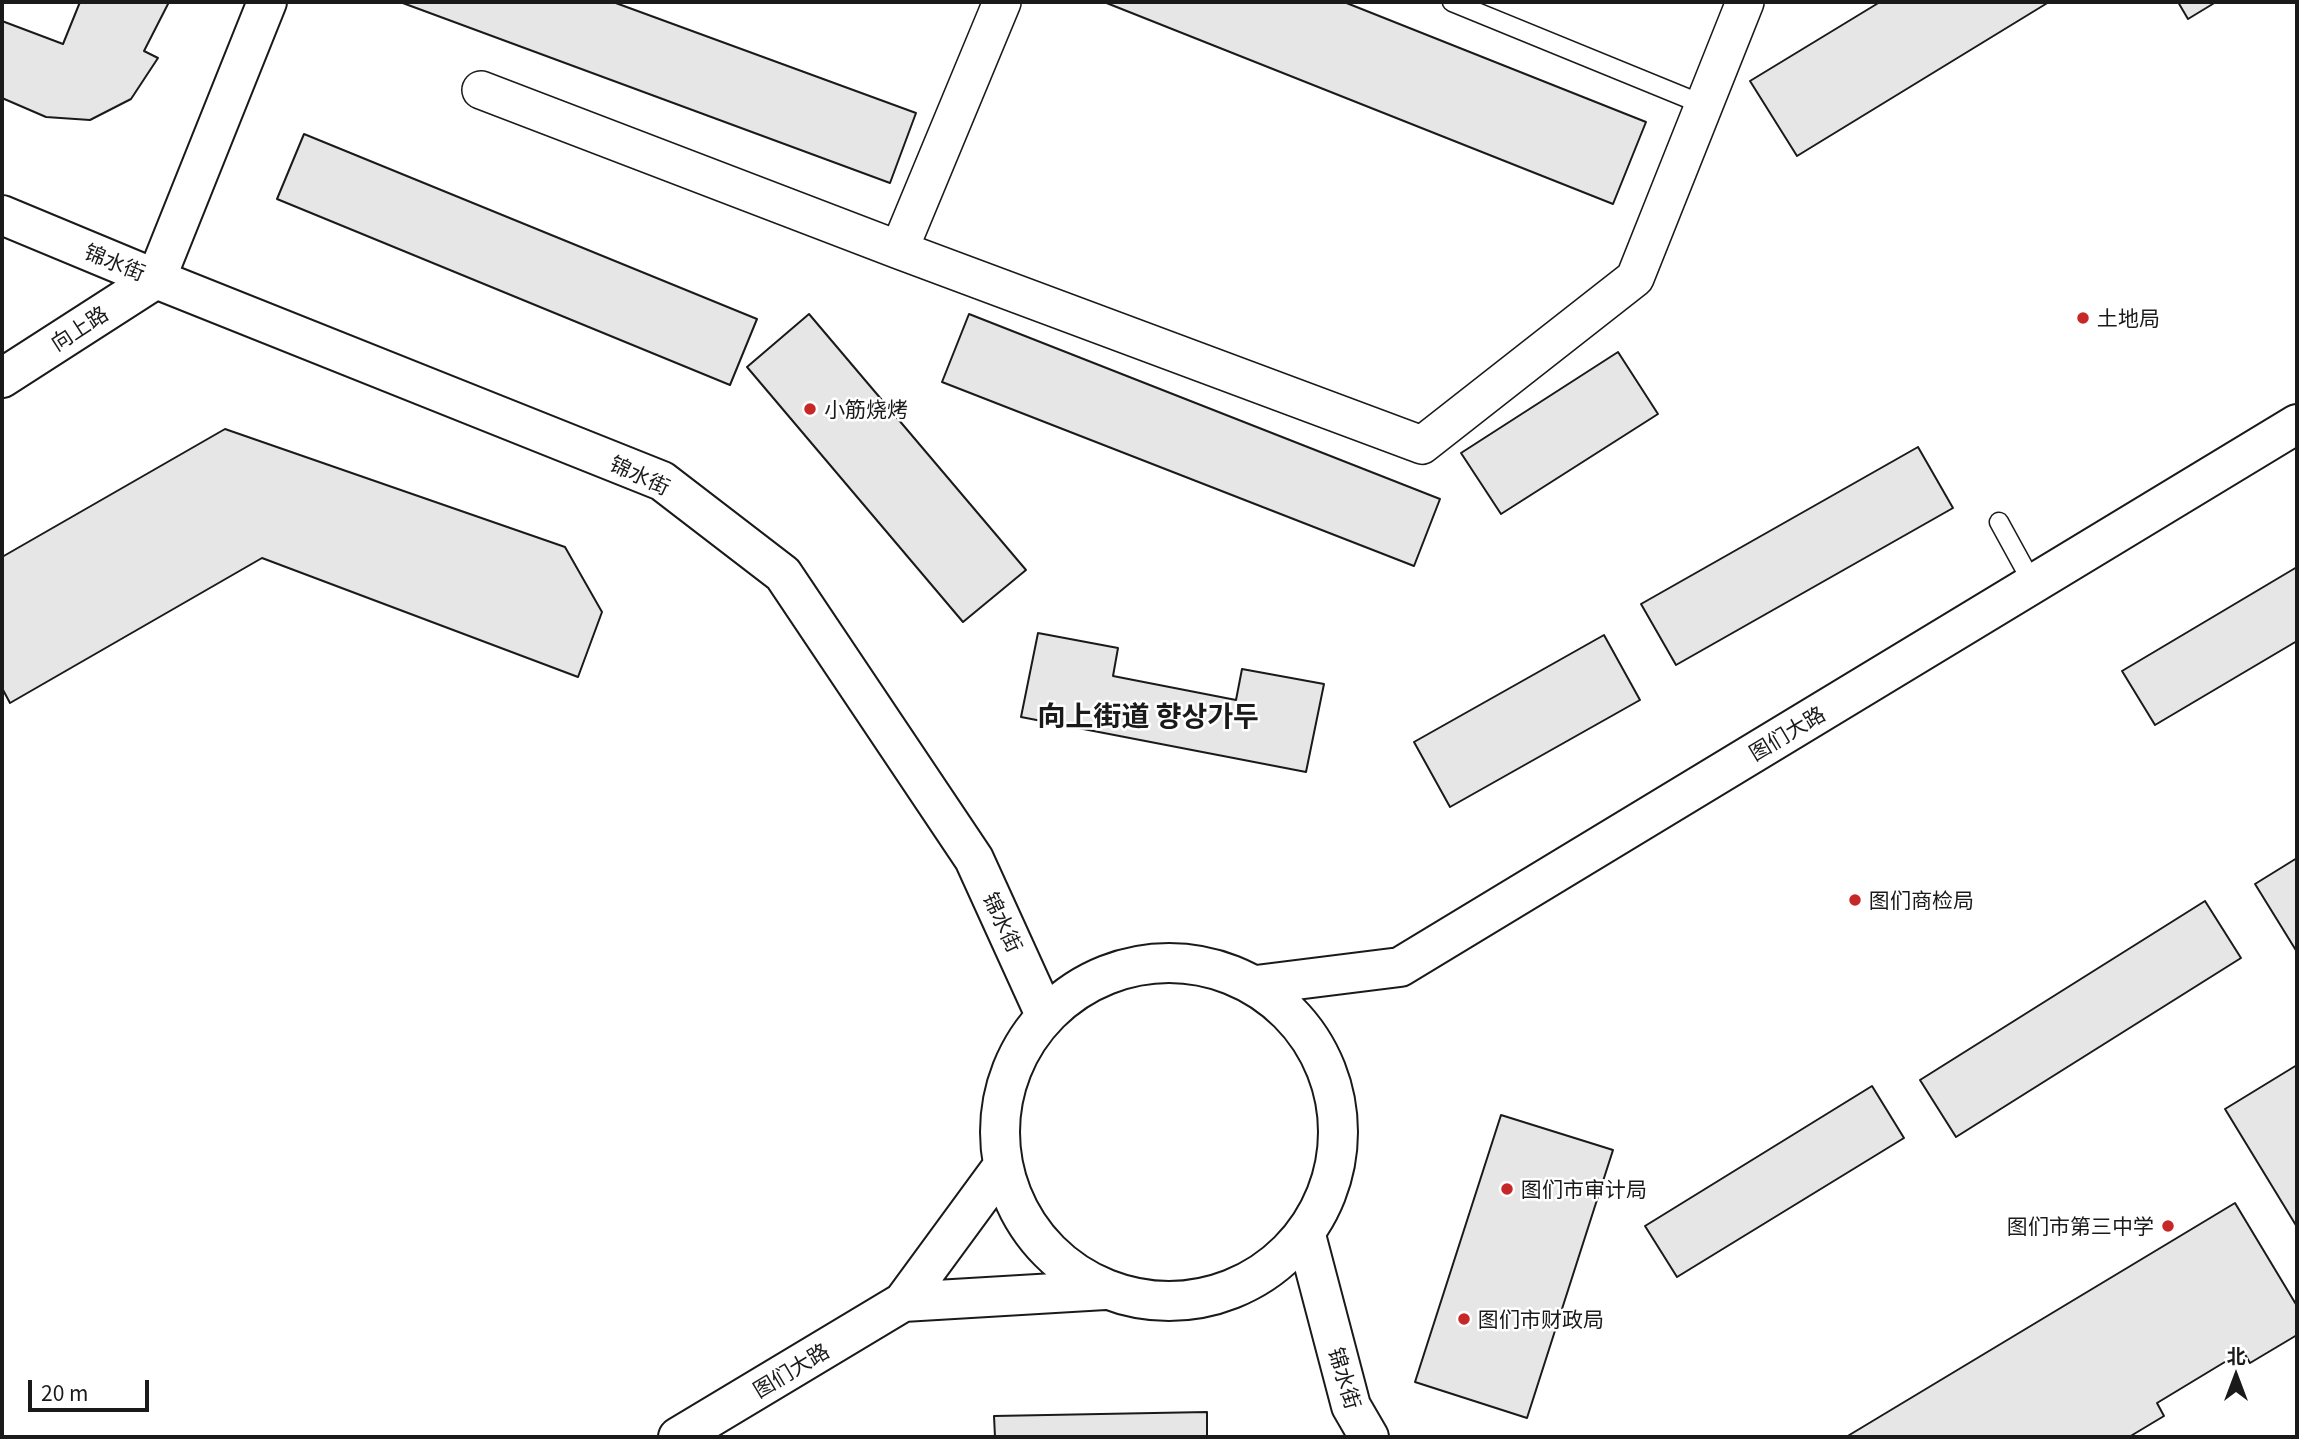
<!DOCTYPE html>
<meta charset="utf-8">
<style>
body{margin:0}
#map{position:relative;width:2299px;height:1439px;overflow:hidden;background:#fff;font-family:Georgia,"Noto Sans SC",serif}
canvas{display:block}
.frame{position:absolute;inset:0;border:4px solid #1a1a1a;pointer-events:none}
.north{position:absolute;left:2201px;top:1341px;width:70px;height:70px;-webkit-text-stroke:5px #fff;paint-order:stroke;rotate:0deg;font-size:19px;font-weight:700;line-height:28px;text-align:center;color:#1a1a1a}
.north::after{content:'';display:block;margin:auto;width:24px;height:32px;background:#1a1a1a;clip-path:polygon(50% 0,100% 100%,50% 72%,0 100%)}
.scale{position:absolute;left:28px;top:1380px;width:121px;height:32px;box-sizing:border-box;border:4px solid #1a1a1a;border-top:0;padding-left:9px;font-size:21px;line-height:24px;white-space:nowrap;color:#1a1a1a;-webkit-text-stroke:5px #fff;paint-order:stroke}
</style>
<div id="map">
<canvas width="2299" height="1439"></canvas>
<div class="frame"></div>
<div class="north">北</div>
<div class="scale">20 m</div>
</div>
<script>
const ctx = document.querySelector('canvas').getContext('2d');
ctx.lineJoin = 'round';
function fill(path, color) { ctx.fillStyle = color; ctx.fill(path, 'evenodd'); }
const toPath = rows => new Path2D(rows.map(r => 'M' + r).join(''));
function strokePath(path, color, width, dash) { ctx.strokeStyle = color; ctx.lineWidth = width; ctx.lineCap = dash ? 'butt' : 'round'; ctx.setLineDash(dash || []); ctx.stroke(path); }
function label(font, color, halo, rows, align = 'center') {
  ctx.font = font + ' Georgia,"Noto Sans SC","Noto Sans KR",serif'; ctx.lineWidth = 5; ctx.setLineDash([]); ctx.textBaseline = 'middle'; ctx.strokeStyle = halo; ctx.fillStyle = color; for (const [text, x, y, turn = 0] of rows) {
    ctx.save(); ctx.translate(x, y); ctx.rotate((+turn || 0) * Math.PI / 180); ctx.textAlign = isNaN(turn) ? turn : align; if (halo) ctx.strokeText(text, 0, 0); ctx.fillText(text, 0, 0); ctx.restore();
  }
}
const building = toPath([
 [80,2,169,2,144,51,158,58,131,99,90,120,46,117,2,98,2,21,63,44,80,2],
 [400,2,613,2,916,113,890,183,400,2],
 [1104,2,1344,2,1646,122,1613,204,1104,2],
 [1880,2,2049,2,1797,156,1750,81,1880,2],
 [2178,2,2216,2,2188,19,2178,2],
 [304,134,757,319,730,385,277,199,304,134],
 [809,314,1026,570,963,622,747,367,809,314],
 [969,314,1440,499,1414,566,942,382,969,314],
 [1618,352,1658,414,1501,514,1461,453,1618,352],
 [225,429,565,547,602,612,578,677,262,558,10,703,2,688,2,557,225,429],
 [1918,447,1953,508,1676,665,1641,604,1918,447],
 [2297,567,2297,641,2155,725,2122,671,2297,567],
 [1038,633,1118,648,1113,676,1236,700,1242,669,1324,684,1306,772,1021,717,1038,633],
 [1604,635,1640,700,1450,807,1414,742,1604,635],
 [2297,858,2297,952,2255,884,2297,858],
 [2205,901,2241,958,1956,1137,1920,1080,2205,901],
 [2297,1065,2297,1227,2225,1109,2297,1065],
 [1872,1086,1904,1138,1677,1277,1645,1226,1872,1086],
 [1501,1115,1613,1150,1527,1418,1415,1382,1501,1115],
 [2235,1203,2297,1306,2297,1335,2250,1363,2243,1351,2157,1403,2164,1416,2129,1437,1846,1437,2235,1203],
 [1207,1412,1207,1437,995,1437,994,1416,1207,1412]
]);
fill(building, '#e6e6e6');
strokePath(building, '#1a1a1a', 2);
const service = toPath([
 [1452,2,1704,105],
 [1999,522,2033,584]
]);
const minor = toPath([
 [481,90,899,250,1422,445,1635,278,1745,2],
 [899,250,1002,2]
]);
const tertiary = toPath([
 [2,378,156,279,267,2],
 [1306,1235,1351,1406,1369,1437]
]);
const secondary = toPath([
 [2,215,156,279,662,481,783,574,974,859,1045,1015],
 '1000 1132a169 169 0 1 1 338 0a169 169 0 1 1-338 0Z',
 [1256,985,1400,967,2297,424],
 [1002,1167,903,1302,1105,1290],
 [678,1437,903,1302]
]);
strokePath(service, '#1a1a1a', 21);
strokePath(minor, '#1a1a1a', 40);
strokePath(tertiary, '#1a1a1a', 42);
strokePath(secondary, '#1a1a1a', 42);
strokePath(service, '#fff', 18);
strokePath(minor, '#fff', 37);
strokePath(tertiary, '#fff', 38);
strokePath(secondary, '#fff', 38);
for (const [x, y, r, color] of [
 [2083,318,7,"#c62828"],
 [810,409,7,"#c62828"],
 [1855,900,7,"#c62828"],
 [1507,1189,7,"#c62828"],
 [2168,1226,7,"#c62828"],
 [1464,1319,7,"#c62828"]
]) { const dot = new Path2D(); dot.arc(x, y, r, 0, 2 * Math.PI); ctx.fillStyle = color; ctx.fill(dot); strokePath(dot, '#fff', 2.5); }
label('21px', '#1a1a1a', '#fff', [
 ["锦水街",115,262,22],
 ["向上路",79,328,-33],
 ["锦水街",640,475,25],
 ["图们大路",1787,733,-31],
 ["锦水街",1003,922,65],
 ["图们大路",791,1370,-31],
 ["锦水街",1345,1378,73]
]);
label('21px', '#1a1a1a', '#fff', [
 ["土地局",2097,318],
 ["小筋烧烤",824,409],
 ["图们商检局",1869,900],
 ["图们市审计局",1521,1189],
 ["图们市第三中学",2154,1226,"right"],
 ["图们市财政局",1478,1319]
], 'left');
label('bold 28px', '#1a1a1a', '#fff', [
 ["向上街道 향상가두",1148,715]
]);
</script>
